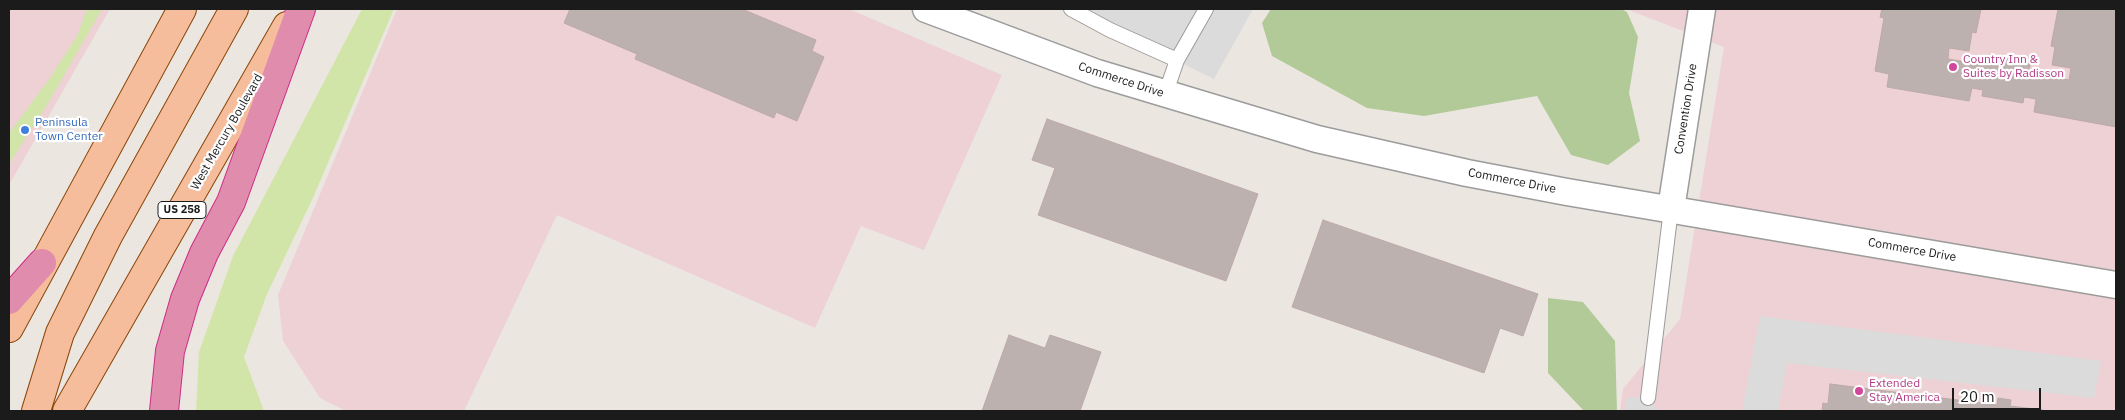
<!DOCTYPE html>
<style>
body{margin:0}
#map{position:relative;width:2125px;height:420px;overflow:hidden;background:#ece6e1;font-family:"IBM Plex Sans",sans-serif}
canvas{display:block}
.frame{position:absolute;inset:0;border:10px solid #1b1b1b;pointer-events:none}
.scale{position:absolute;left:1952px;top:388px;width:89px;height:22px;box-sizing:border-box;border:2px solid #1b1b1b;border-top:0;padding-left:6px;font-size:15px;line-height:18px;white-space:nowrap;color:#1b1b1b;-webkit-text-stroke:4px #fff;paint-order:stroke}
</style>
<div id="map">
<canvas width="2125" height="420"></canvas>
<div class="frame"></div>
<div class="scale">20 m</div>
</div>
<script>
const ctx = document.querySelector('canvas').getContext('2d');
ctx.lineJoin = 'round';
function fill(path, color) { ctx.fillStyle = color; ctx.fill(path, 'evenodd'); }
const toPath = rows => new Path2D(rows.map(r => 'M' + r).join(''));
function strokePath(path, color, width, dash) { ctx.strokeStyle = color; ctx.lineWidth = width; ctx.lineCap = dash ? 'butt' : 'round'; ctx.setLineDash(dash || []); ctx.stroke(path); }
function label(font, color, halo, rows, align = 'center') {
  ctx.font = font + ' "IBM Plex Sans",sans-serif'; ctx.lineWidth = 4.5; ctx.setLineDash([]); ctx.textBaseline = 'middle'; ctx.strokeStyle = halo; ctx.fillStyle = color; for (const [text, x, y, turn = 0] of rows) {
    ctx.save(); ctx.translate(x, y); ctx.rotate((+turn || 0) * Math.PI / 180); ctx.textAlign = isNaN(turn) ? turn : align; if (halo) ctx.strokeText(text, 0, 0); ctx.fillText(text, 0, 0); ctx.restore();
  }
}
fill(toPath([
 [9,9,110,9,9,185],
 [397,9,849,9,1002,75,924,250,861,226,815,328,557,215,464,411,346,411,320,398,283,341,278,295],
 [1626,9,2116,9,2116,411,1620,411,1623,389,1680,319,1724,47]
]), '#edd1d5');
fill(toPath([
 [87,9,102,9,47,105,9,164,9,133,48,81,77,36],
 [362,9,394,9,312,200,267,294,244,357,264,411,196,411,199,352,233,256]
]), '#d2e5a9');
fill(toPath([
 [1271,9,1621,9,1627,12,1638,37,1629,93,1640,141,1608,165,1571,155,1537,96,1424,116,1367,108,1272,56,1262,23],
 [1548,298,1583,302,1615,341,1617,411,1584,411,1548,373]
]), '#b1ca98');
fill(toPath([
 [1071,9,1253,9,1214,79],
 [1760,316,2101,361,2094,398,1787,363,1778,411,1742,411],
 [1627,397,1648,398,1659,411,1625,411]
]), '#dbdbdb');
const building = toPath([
 [570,9,742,9,816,40,812,51,824,57,797,121,776,112,774,118,635,59,637,54,564,23,570,9],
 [1882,9,1981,9,1976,33,1972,32,1969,51,1949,48,1948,59,1987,65,1989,55,2031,62,2028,72,2069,80,2071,68,2052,65,2055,47,2051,46,2058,9,2116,9,2116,127,2034,112,2036,99,2024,97,2023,103,1982,96,1983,90,1972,88,1969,101,1887,87,1889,74,1875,71,1884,18,1880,17,1882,9],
 [1047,119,1258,194,1226,281,1038,215,1055,168,1032,160,1047,119],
 [1323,220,1538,294,1523,336,1500,328,1484,373,1292,307,1323,220],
 [1009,335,1045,348,1050,335,1101,352,1080,411,982,411,1009,335],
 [1830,384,1997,405,1998,398,2011,400,2010,406,2050,411,1822,411,1823,403,1828,404,1830,384]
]);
fill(building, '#bcb1ae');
strokePath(building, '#bdaaa5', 1);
const lane = toPath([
 [1071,9,1110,30,1177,60],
 [1165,95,1177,60,1206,9],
 [1648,398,1671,209]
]);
const street = toPath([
 [926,9,1097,73,1317,139,1467,173,1567,192,2116,285],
 [1671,209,1702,9]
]);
const primary = toPath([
 [9,328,182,9],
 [36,411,60,333,108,236,234,9],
 [67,411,287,26]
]);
const highway = toPath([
 [9,300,42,263],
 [164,411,170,351,185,299,204,253,231,202,301,9]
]);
strokePath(lane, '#9c9c9c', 16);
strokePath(street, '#9c9c9c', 29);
strokePath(primary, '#8a4508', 30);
strokePath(highway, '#cc2d84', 30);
strokePath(lane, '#fff', 14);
strokePath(street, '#fff', 26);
strokePath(primary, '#f6bd9c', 28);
strokePath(highway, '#e08cad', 28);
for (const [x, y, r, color] of [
 [1953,67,5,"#d1479c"],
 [25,130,5,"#3f7fe0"],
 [1859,391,5,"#d1479c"]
]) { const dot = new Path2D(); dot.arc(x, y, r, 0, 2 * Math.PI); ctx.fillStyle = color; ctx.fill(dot); strokePath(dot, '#fff', 2); }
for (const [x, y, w] of [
 [182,210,48]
]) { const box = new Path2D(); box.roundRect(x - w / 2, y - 8.5, w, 17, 4); ctx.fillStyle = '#fff'; ctx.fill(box); strokePath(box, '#1b1b1b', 1); }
label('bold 11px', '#1b1b1b', null, [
 ["US 258",182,210]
]);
label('12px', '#b23c85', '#fff', [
 ["Country Inn &",1963,60],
 ["Suites by Radisson",1963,74],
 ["Extended",1869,384],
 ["Stay America",1869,398]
], 'left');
label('12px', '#1b1b1b', '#fff', [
 ["Commerce Drive",1121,80,18],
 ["Convention Drive",1686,109,-81],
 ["West Mercury Boulevard",227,132,-60],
 ["Commerce Drive",1512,181,11],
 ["Commerce Drive",1912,250,10]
]);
label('12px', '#366cbe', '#fff', [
 ["Peninsula",35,123],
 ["Town Center",35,137]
], 'left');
</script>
